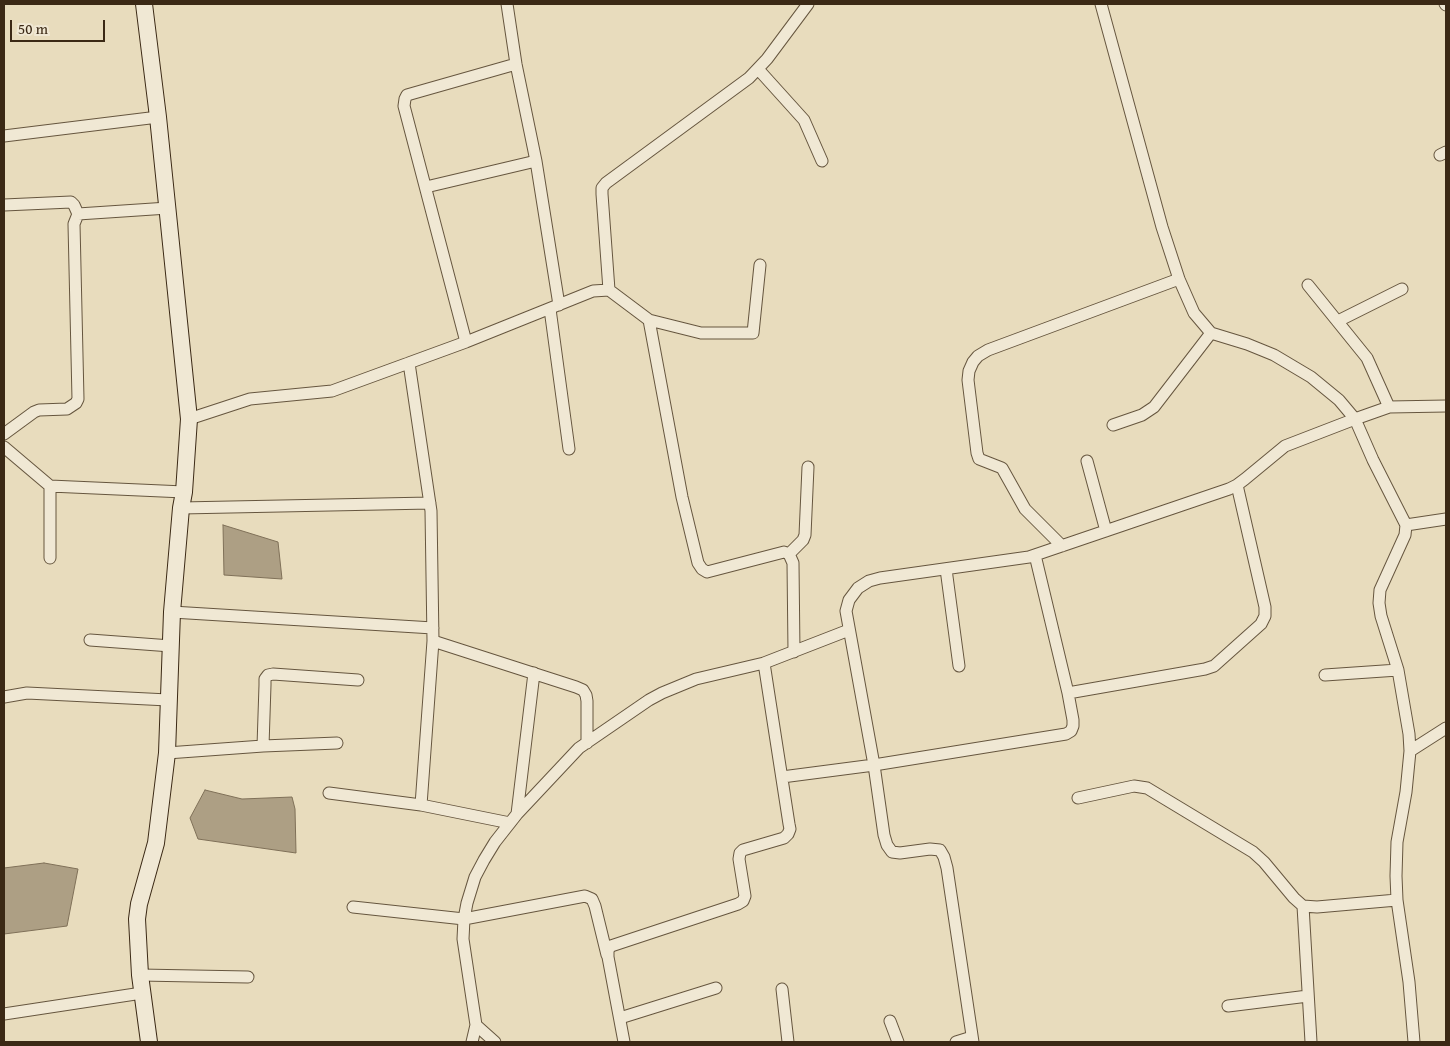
<!DOCTYPE html>
<style>
body{margin:0}
#map{position:relative;width:1450px;height:1046px;overflow:hidden;background:#e8dcbd;font-family:"Gentium Book Plus",serif}
canvas{display:block}
.frame{position:absolute;inset:0;border:5px solid #3b2915;pointer-events:none}
.scale{position:absolute;left:10px;top:20px;width:95px;height:22px;box-sizing:border-box;border:2px solid #3b2915;border-top:0;padding-left:6px;font-size:15px;line-height:18px;white-space:nowrap;color:#3b2915;-webkit-text-stroke:4px #f0e8d4;paint-order:stroke}
</style>
<div id="map">
<canvas width="1450" height="1046"></canvas>
<div class="frame"></div>
<div class="scale">50 m</div>
</div>
<script>
const ctx = document.querySelector('canvas').getContext('2d');
ctx.lineJoin = 'round';
function fill(path, color) { ctx.fillStyle = color; ctx.fill(path, 'evenodd'); }
const toPath = rows => new Path2D(rows.map(r => 'M' + r).join(''));
function strokePath(path, color, width, dash) { ctx.strokeStyle = color; ctx.lineWidth = width; ctx.lineCap = dash ? 'butt' : 'round'; ctx.setLineDash(dash || []); ctx.stroke(path); }
const water = toPath([
 [223,525,278,542,282,579,224,575,223,525],
 [205,790,242,799,292,797,295,809,296,853,198,839,190,818,205,790],
 [44,863,78,869,67,926,4,934,4,868,44,863]
]);
fill(water, '#ad9f84');
strokePath(water, '#7f7058', 1);
const minor = toPath([
 [507,4,516,64,536,161,559,305],
 [1101,4,1162,227,1179,279,1194,313,1211,333,1247,344,1274,355,1311,377,1339,400,1355,419,1373,460,1406,525,1405,535,1380,590,1379,603,1381,616,1398,670,1409,734,1410,751,1406,792,1397,842,1396,876,1397,900,1409,982,1414,1042],
 [1445,4,1446,5],
 [758,69,804,120,822,161],
 [4,136,158,117],
 [1440,155,1446,152],
 [426,187,536,161],
 [4,205,71,202,74,205,78,214],
 [1308,285,1367,358,1389,407],
 [609,290,602,194,602,188,606,183,749,78,767,59,808,4],
 [550,309,569,449],
 [649,320,682,497,698,563,702,569,707,572,784,552,789,554,793,563,794,652],
 [1338,321,1402,289],
 [466,342,404,106,405,99,407,95,414,93,516,64],
 [409,363,431,511,433,641,421,805],
 [189,419,250,399,332,391,466,342,593,291,609,290,649,320,701,333,753,333,760,265],
 [1113,425,1142,415,1154,407,1211,333],
 [4,434,34,412,39,410,67,409,76,403,78,399,74,224,78,214,168,208],
 [4,447,50,486,184,492],
 [1087,461,1106,531],
 [181,508,430,503],
 [1406,525,1446,519],
 [1062,546,1025,509,1002,468,979,459,977,453,968,380,969,371,973,362,978,356,988,350,1179,279],
 [789,554,803,540,805,535,808,467],
 [50,558,50,486],
 [946,569,959,666],
 [172,612,433,628],
 [90,640,171,646],
 [433,641,576,687,583,690,586,695,587,701,587,743],
 [1325,675,1398,670],
 [1068,693,1205,669,1214,666,1261,624,1265,616,1265,607,1237,485],
 [4,697,27,693,168,700],
 [263,746,265,685,265,679,268,675,273,674,358,680],
 [1410,751,1446,728],
 [167,753,263,746,337,743],
 [782,777,874,765,1066,734,1071,731,1073,726,1073,720,1068,693,1035,555],
 [329,793,421,805,510,823],
 [1078,798,1134,786,1147,788,1253,852,1264,862,1294,898,1303,906,1317,907,1397,900],
 [517,814,534,673],
 [1303,906,1311,1042],
 [353,907,464,919,585,896,592,899,595,906,607,955],
 [140,975,248,977],
 [782,989,788,1042],
 [1228,1006,1308,996],
 [4,1014,142,993],
 [620,1018,716,988],
 [890,1021,898,1042],
 [476,1025,495,1042],
 [472,1042,476,1025,463,939,464,919,467,903,475,877,484,860,495,842,517,814,579,748,649,700,662,693,696,679,764,663,849,630],
 [624,1042,608,957,608,950,611,946,738,904,743,901,745,896,739,859,740,853,743,850,784,838,788,834,790,829,789,824,764,663],
 [956,1042,972,1037],
 [973,1042,947,868,944,857,940,850,930,849,900,853,892,852,887,845,884,835,874,765,846,611,849,600,858,588,869,581,880,578,1029,557,1229,489,1237,485,1245,479,1285,446,1355,419,1389,407,1446,406]
]);
const secondary = toPath([
 [144,4,158,117,189,419,184,492,181,508,172,612,167,753,156,843,139,904,137,919,140,975,149,1042]
]);
strokePath(minor, '#66563f', 13);
strokePath(secondary, '#3b2915', 18);
strokePath(minor, '#f0e8d4', 11);
strokePath(secondary, '#f0e8d4', 16);
</script>
